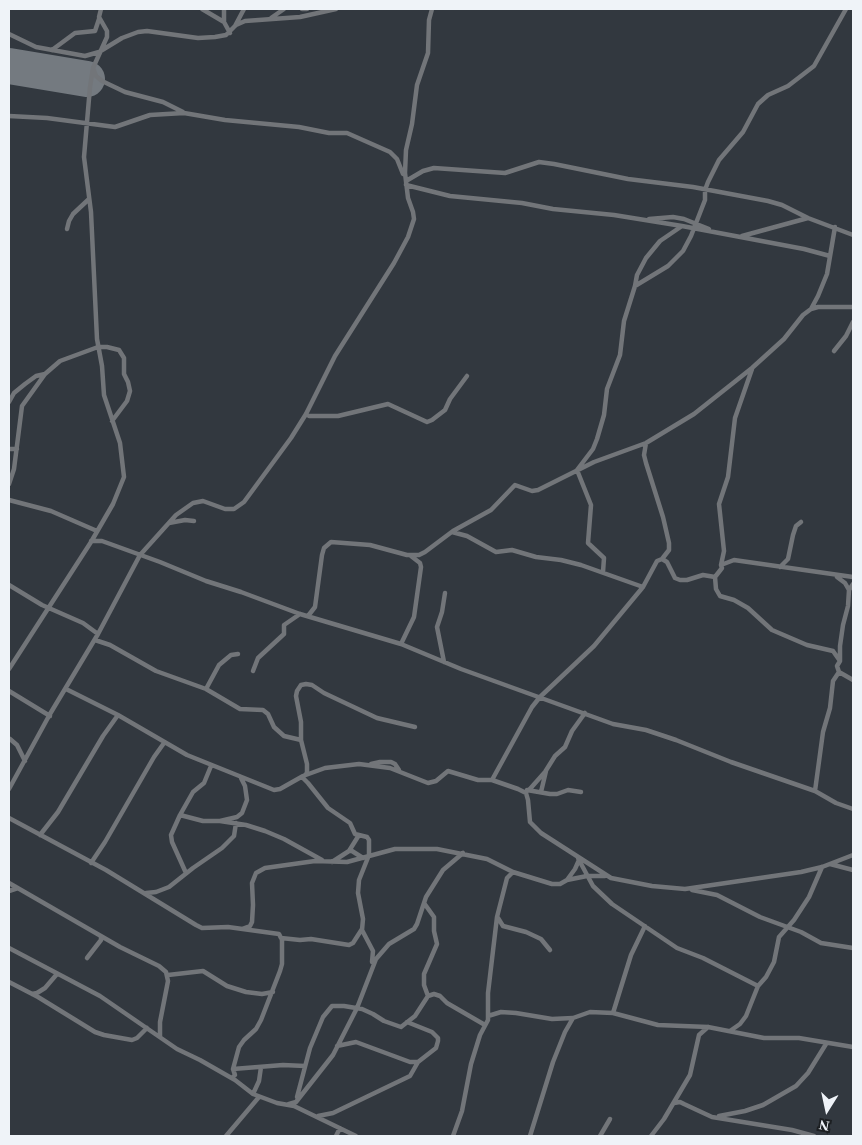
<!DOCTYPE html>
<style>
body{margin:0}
#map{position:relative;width:862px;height:1145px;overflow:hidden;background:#32383f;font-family:"Times New Roman",serif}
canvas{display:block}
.frame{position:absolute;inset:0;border:10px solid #eff3f8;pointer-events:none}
.north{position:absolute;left:802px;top:1085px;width:50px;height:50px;-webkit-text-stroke:4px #1c1f22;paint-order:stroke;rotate:190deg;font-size:14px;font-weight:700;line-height:20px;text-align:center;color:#eff3f8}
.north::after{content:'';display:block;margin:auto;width:18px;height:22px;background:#eff3f8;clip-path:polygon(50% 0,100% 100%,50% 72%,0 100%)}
</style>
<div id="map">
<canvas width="862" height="1145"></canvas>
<div class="frame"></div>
<div class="north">N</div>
</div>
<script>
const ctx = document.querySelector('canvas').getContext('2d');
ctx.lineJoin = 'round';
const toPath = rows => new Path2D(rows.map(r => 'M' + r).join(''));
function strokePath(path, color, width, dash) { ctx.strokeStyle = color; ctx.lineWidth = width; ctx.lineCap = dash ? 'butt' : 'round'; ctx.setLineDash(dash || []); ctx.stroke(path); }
strokePath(toPath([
 [9,66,87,79]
]), '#747a80', 36);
strokePath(toPath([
 [101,9,99,17,107,31,107,37,93,68,96,76,102,81,125,92,163,102,183,112],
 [202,9,224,22,230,33],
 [302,9,307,9],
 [271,18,284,9],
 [224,22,224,9],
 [235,26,244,9],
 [9,34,36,47,85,56,99,52,122,38,138,32,147,31,198,38,215,37,226,35,236,25,245,21,300,17,336,9],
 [52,50,75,33,95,31,99,19],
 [9,116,47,118,115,127,150,115,184,113,225,120,299,127,329,133,347,133,390,152,397,159,403,174],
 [406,181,423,171,434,168,505,173,539,162,554,164,628,179,693,187,768,201,782,205,808,218,853,235],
 [406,184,406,185,450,196,522,203,553,209,614,215,682,226,804,249,830,256],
 [649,219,673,217,684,219,709,229],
 [67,229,69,221,73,214,89,199],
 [742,236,808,218],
 [635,286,668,266,683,251,691,236,705,200,705,190,708,182,719,160,743,132,758,104,768,95,788,86,814,66,846,9],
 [811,309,818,296,827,274,835,227],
 [834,351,846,336,853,322],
 [752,369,735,418,728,477,719,504,724,551,721,565,722,568,715,577,716,589,720,596,734,600,748,608,772,630,807,645,833,651,840,661],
 [9,402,14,393,25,384,36,376,45,374],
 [306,414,309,416,338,416,388,404,427,422,432,420,445,410,450,399,467,376],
 [646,443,644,455,646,463,663,517,669,543,669,550,662,559],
 [9,449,17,449],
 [9,484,14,469,22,406,45,374,60,361,98,347,107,347,119,350,124,358,124,374,128,382,130,391,127,401,112,421],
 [9,500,51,511,97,531],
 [169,523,185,520,194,521],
 [452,532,467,536,496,552,512,550,536,557,561,560,581,565,643,587],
 [91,541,102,541,160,562,206,581,241,592,300,614,401,644,461,669,613,724,646,730,676,740,731,762,815,791,836,803,853,809],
 [721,565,734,560,853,577],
 [780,567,788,559,793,535,796,526,801,522],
 [603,572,604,558,588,543,591,505,577,470,593,449,597,439,604,415,607,389,620,355,624,321,635,286,637,275,646,258,660,241,682,226],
 [837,577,845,583,849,590],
 [9,585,42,605,83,623,98,634],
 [308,616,315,607,322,555,324,548,331,542,370,545,407,555,419,555,425,552,453,531,491,510,515,485,532,491,538,490,594,462,646,443,694,414,752,368,784,339,803,315,811,309,818,307,853,307],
 [95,640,110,645,156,671,206,689,240,709,263,710,268,714,274,727,284,736,301,740],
 [401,644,414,617,421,567,420,563,411,556],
 [444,662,437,627,442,612,445,593],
 [9,669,91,542,113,504,124,477,120,443,104,395,102,366,97,339,91,212,84,157,90,87,93,68],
 [253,671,258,658,284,634,284,625,300,614],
 [839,672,853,680],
 [66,689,118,715,187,755,274,790,280,789,303,776,325,768,359,764,390,768,428,783,436,781,448,771,478,780,492,780,518,789,526,793,528,800,530,822,541,833,611,878,652,886,685,889,801,872,822,867,853,855],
 [206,689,219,665,231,655,238,654],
 [9,691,50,716],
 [10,739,17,745,25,761],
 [371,764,380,762,391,762,395,764,399,770],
 [304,776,307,773,307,764,301,740,301,722,296,696,297,691,301,685,306,684,312,685,324,693,377,718,415,727],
 [302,777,308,783,328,808,350,823,355,834,367,837,369,840,369,855,359,880,358,893,363,919,362,930,373,951,372,962],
 [492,780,532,707,540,697,594,646,643,587,657,561,662,559,667,562,675,578,680,580,687,580,703,575,715,577],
 [9,789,50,714,98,634,140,555,176,515,193,503,203,501,225,509,234,509,244,502,291,438,306,414,335,356,394,263,408,237,414,219,413,212,408,198,405,173,406,150,412,124,417,85,428,53,429,20,432,9],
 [527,790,550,794,557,794,568,790,581,792],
 [529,790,545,772,555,756,565,747,572,731,585,713],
 [815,791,823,732,830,708,833,681,839,672,837,666,840,661,840,646,843,625,848,606,849,590,853,584],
 [541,792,546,771],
 [180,815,203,821,220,821,237,817,242,813,247,800,245,786,241,778],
 [9,818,106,870,196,925,202,928,228,927,279,934,282,940,282,964,280,971,261,1020,256,1029,244,1040,239,1047,233,1069,235,1075,232,1078],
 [220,821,246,825,265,831,284,839,322,860],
 [40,835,58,812,103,736,118,715],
 [349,851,359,835],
 [579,860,593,886,612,904,677,948,703,958,758,986],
 [332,862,349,851,352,851,363,858],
 [91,863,105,842,154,757,164,743],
 [830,864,853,870],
 [186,873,172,842,171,835,180,815,193,792,204,783,211,766],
 [567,880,575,869,579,860,578,858],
 [9,883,120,947,159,966,166,972,168,981,160,1022,160,1036],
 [692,890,717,895,760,917,801,932,821,943,853,948],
 [9,891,18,888],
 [146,893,156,892,169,887,193,868,222,848,234,836,236,823],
 [424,903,434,917,434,931,437,944,424,974,424,985,428,996],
 [498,918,503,926,526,932,541,939,550,950],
 [242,929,250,926,252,922,253,905,252,883,256,873,265,868,315,861,347,862,395,849,437,849,487,859,513,872,552,884,560,884,567,880,587,876,605,876],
 [281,938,300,940,311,939,349,945,353,943,362,929],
 [9,948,100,996,177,1049,200,1060,235,1080,253,1094,277,1103,294,1106,356,1136],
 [87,958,101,940,101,936],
 [168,975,203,971,227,986,246,992,262,994,273,992],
 [9,982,38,997,95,1032,104,1035,132,1040,137,1038,147,1028],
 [32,994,37,993,45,988,57,974],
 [613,1013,631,955,645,926],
 [488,1016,501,1012,516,1013,552,1019,573,1018],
 [730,1031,740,1024,746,1016,758,986,766,977,774,962,779,937,794,920,809,897,822,867],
 [337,1046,356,1042,410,1062,418,1062],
 [233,1069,283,1065,305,1066],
 [253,1094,259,1081,261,1067],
 [297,1097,310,1048,323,1017,332,1006,344,1006,362,1009,373,1014,384,1021,401,1027,415,1016,428,996,434,994,440,996,447,1003,485,1025],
 [674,1103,680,1102,684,1104,712,1117,792,1130,814,1136],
 [289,1104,296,1102,333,1055,357,1008,376,959,389,944,414,929,417,924,426,897,443,870,463,853],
 [318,1116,333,1113,410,1076,418,1062,436,1048,438,1041,438,1038,432,1032,407,1022],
 [719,1116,745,1111,763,1105,796,1086,808,1073,826,1044],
 [226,1136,259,1097],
 [336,1136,340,1128],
 [453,1136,462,1111,471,1064,480,1035,488,1020,488,993,497,917,507,878,513,872],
 [530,1136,553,1062,565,1032,573,1018,590,1012,613,1013,658,1025,708,1027,764,1038,799,1038,853,1047],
 [600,1136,610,1119],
 [651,1136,664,1119,690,1075,699,1035,708,1027]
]), '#727579', 4.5);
</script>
